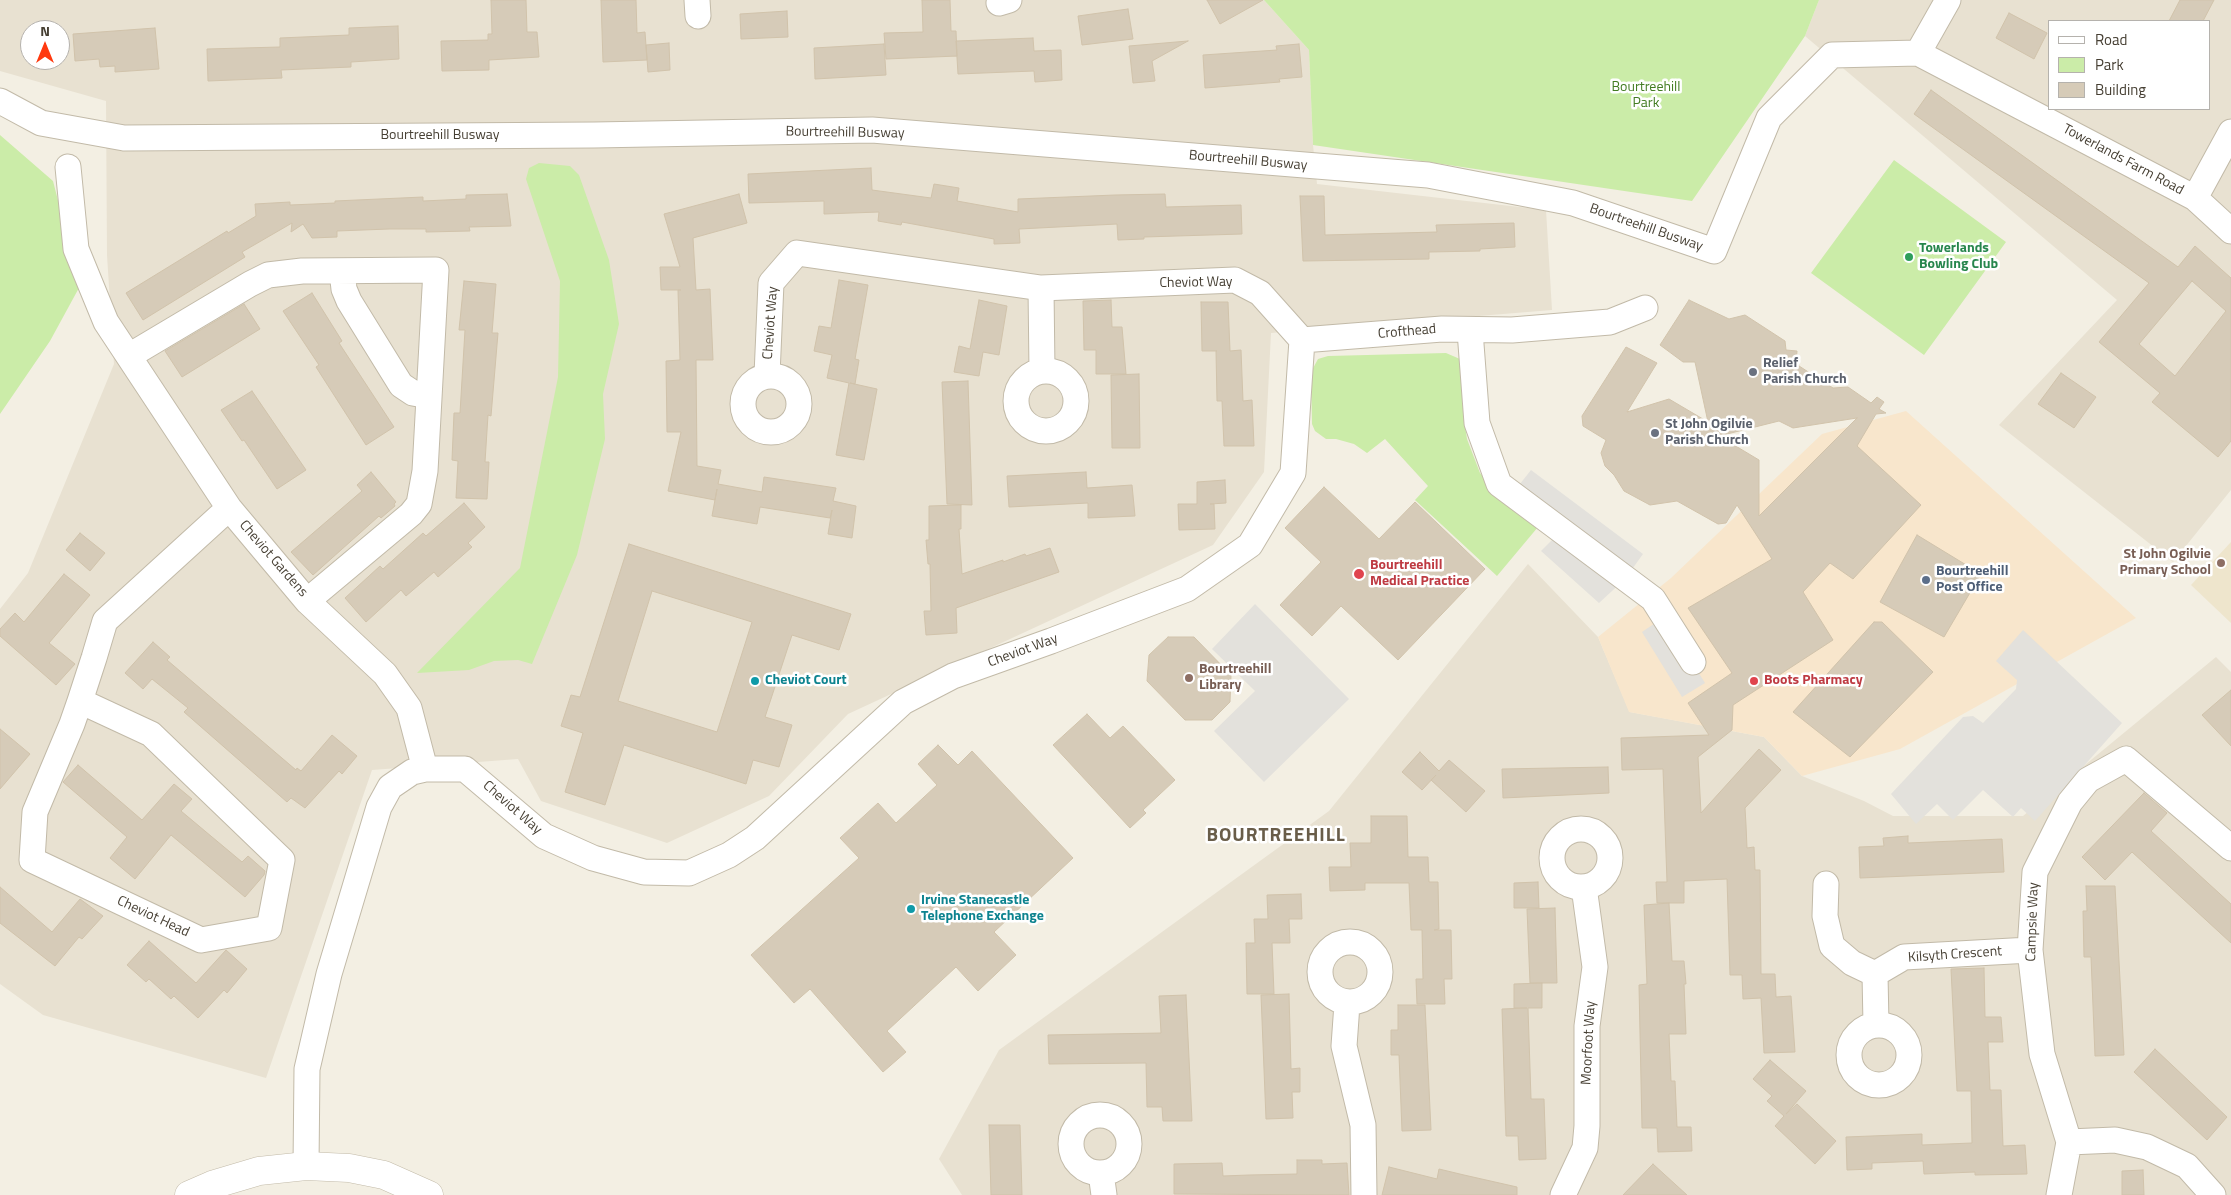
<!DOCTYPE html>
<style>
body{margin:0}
#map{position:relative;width:2231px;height:1195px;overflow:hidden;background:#f3efe3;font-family:"Titillium Web",sans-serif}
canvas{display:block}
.legend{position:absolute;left:2048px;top:20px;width:162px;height:90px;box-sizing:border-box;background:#fff;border:1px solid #b5b2ad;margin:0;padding:6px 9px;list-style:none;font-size:15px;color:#463f33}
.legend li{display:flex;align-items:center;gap:10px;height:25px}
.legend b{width:25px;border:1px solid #b5b2ad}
.north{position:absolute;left:20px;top:20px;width:50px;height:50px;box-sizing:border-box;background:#fff;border:1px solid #b5b2ad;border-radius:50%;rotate:0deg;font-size:14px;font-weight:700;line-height:20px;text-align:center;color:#463f33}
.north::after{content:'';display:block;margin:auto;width:18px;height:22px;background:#ff390f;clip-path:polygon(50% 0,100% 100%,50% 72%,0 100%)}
</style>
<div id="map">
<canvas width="2231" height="1195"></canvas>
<ul class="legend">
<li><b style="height:6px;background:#fff"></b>Road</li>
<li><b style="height:14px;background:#cbeca8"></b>Park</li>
<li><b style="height:14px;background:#d6cbb8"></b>Building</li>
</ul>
<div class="north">N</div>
</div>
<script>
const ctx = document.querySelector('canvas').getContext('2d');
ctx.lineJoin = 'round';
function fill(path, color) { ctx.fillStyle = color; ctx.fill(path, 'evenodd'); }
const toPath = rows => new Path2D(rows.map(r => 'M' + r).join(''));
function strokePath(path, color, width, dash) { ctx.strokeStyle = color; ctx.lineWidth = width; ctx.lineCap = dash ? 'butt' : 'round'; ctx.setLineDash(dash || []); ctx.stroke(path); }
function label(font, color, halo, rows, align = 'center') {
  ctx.font = font + ' "Titillium Web",sans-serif'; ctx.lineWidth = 5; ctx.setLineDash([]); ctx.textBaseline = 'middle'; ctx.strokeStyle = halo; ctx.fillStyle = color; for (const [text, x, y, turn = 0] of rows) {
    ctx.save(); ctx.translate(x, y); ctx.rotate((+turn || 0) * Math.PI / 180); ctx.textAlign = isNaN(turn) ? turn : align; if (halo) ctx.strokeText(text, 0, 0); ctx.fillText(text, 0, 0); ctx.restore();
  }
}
fill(toPath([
 [0,0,1264,0,1309,50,1313,145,1317,184,1546,210,1552,310,1271,333,1264,472,1213,545,848,714,769,796,667,843,541,801,518,759,372,770,266,1078,43,1015,0,984,0,609,28,573,114,364,107,255,106,101,0,71],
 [30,30,60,30,60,60,30,60],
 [1819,0,2231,0,2231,490,2173,562,1999,425,2117,300,1805,36],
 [2050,21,2210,21,2210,109,2050,109],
 [1528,564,1598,637,1630,712,1764,737,1802,776,1864,801,1893,816,2023,816,2216,657,2231,672,2231,1195,962,1195,939,1159,999,1050,1329,811]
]), '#e8e1d1');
fill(toPath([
 [1906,411,2136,618,1900,749,1802,776,1764,737,1629,712,1598,637,1671,578,1822,434]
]), '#f8e6cc');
fill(toPath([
 [2231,542,2231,623,2191,585]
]), '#eee5cc');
fill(toPath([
 [1264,0,1819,0,1805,36,1692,201,1313,145,1309,50],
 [0,135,53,181,80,286,50,341,0,414],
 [1894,160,2006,242,1924,355,1811,273],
 [539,163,570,166,579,175,609,260,619,324,603,394,605,439,577,555,532,664,518,660,494,661,469,670,417,673,520,568,558,377,560,281,526,179,529,168],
 [1446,353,1460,359,1464,390,1464,419,1467,439,1480,473,1490,484,1538,527,1497,576,1415,500,1428,486,1385,439,1367,453,1354,444,1336,439,1326,439,1315,431,1312,424,1311,372,1318,359,1328,356]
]), '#cbeca8');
fill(toPath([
 [1531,470,1643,554,1625,579,1599,603,1541,551,1561,531,1512,494],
 [1255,604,1349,699,1264,782,1214,731,1255,691,1212,649],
 [1664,617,1705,683,1682,697,1642,632],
 [2023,630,2122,723,2035,821,2021,808,2013,817,1983,790,1953,820,1937,804,1916,824,1891,794,1963,717,1973,716,1983,723,2016,689,2017,680,1996,661]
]), '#e3e1dc');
const building = toPath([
 [491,0,526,0,527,32,537,32,539,57,489,60,489,70,442,71,441,41,488,40,488,34,492,34,491,0],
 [601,0,636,0,637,33,645,32,647,60,603,62,601,0],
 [922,0,950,0,951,31,956,31,957,56,886,59,884,33,923,32,922,0],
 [1207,0,1263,0,1220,24,1207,0],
 [2180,0,2214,0,2203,21,2169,21,2180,0],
 [1128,9,1133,39,1082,45,1078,16,1128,9],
 [787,11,788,37,741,39,740,14,787,11],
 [2009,13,2047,33,2034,59,1996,38,2009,13],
 [398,26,399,59,351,62,351,67,281,70,282,78,208,81,207,49,280,47,280,38,349,35,349,28,398,26],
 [155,28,159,69,115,72,115,66,100,67,99,59,75,61,73,34,155,28],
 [1033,38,1034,51,1061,50,1062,80,1035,82,1034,71,958,74,956,41,1033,38],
 [1188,41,1152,61,1155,81,1133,83,1129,46,1188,41],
 [669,43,670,70,648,72,646,45,669,43],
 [884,44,886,75,815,79,814,48,884,44],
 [1299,44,1302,77,1279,79,1280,82,1205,88,1203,55,1277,50,1276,46,1299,44],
 [1931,90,2178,267,2195,246,2231,278,2231,441,2218,457,2152,402,2160,393,2099,342,2149,283,1914,114,1931,90],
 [2192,281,2226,311,2175,376,2139,344,2192,281],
 [871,168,872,190,931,198,934,184,959,188,957,201,1018,212,1018,199,1115,195,1165,194,1166,207,1241,205,1242,234,1144,237,1144,239,1118,240,1117,224,1019,229,1020,243,994,244,994,239,902,222,901,225,878,221,879,212,824,214,824,201,749,203,748,174,871,168],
 [507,194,511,226,469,227,470,231,426,232,426,229,389,229,337,231,337,237,312,238,303,224,291,232,292,223,242,252,245,257,143,320,126,293,227,231,228,233,256,216,255,204,290,202,290,205,314,204,335,203,335,201,423,197,423,201,466,199,466,195,507,194],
 [739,194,747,223,693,238,696,290,710,289,713,360,696,360,697,466,721,470,718,484,762,492,764,477,836,488,833,501,856,506,852,538,828,534,832,510,830,518,760,507,757,524,712,516,717,489,715,500,668,491,681,432,667,432,666,361,680,360,678,290,681,290,661,290,660,267,680,267,664,214,739,194],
 [1300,196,1324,196,1325,235,1437,232,1436,225,1514,223,1515,247,1480,249,1480,251,1429,252,1429,259,1303,261,1300,196],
 [839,280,868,285,855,359,859,360,855,384,850,383,877,389,864,460,836,455,849,383,827,378,832,355,814,351,819,326,831,328,839,280],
 [464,281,496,284,492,333,498,333,491,416,488,415,485,462,489,462,487,499,456,498,458,461,452,460,454,413,460,413,465,330,459,330,464,281],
 [312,293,342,341,339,343,394,427,366,445,316,367,319,365,283,311,312,293],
 [979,300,1007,306,999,355,983,352,979,376,954,372,959,346,970,349,979,300],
 [1111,300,1112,327,1122,327,1126,374,1096,374,1096,350,1084,350,1083,301,1111,300],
 [1689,300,1729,319,1745,315,1785,341,1786,350,1797,351,1796,364,1833,388,1848,387,1871,403,1877,397,1884,402,1879,409,1886,413,1876,414,1857,446,1921,505,1853,579,1830,563,1803,592,1833,640,1733,705,1732,730,1698,757,1701,813,1759,749,1781,770,1745,808,1746,825,1747,848,1754,847,1755,870,1760,870,1761,974,1775,974,1776,997,1791,996,1795,1052,1764,1053,1761,998,1743,999,1742,975,1730,975,1727,879,1684,881,1684,903,1657,903,1656,882,1667,882,1663,769,1622,770,1621,738,1709,735,1688,703,1732,673,1688,608,1772,559,1737,505,1726,523,1718,524,1677,501,1650,505,1624,491,1614,475,1605,466,1601,453,1606,440,1583,426,1582,416,1626,347,1657,363,1627,412,1669,399,1708,422,1695,362,1683,362,1660,345,1689,300],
 [1857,418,1759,516,1759,460,1719,436,1779,421,1793,428,1857,418],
 [1201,302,1228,302,1230,351,1241,350,1243,401,1252,400,1254,446,1224,446,1222,401,1217,401,1216,351,1217,351,1202,351,1201,302],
 [244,304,260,329,182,377,165,351,244,304],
 [2061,373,2096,397,2074,428,2038,404,2061,373],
 [1139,374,1140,448,1112,448,1111,375,1139,374],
 [968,381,972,505,947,504,942,382,968,381],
 [252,391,306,470,277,489,244,440,242,441,221,410,252,391],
 [371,472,396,502,394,504,395,506,381,518,379,516,313,575,291,552,362,491,357,485,371,472],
 [1086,472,1087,488,1132,485,1135,516,1088,518,1088,503,1009,507,1007,476,1086,472],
 [1225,480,1226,503,1210,504,1214,504,1215,529,1179,530,1178,504,1197,504,1197,482,1225,480],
 [1324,487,1379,539,1415,502,1485,569,1398,660,1341,606,1312,636,1280,605,1321,562,1285,528,1324,487],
 [464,503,485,527,468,543,472,547,438,577,434,572,406,596,401,590,366,622,345,598,380,566,383,569,423,533,426,536,464,503],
 [961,505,961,529,959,529,962,574,1003,560,1003,562,1025,554,1026,556,1050,548,1059,572,956,608,957,633,926,635,924,611,931,611,930,564,928,564,926,540,929,540,929,506,961,505],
 [80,533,105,553,90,571,66,550,80,533],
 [1917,535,1981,574,1944,637,1880,602,1917,535],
 [629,544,851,614,839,650,792,635,765,717,792,725,779,767,753,760,746,784,624,745,605,805,565,792,583,733,561,726,571,695,580,697,629,544],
 [652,591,752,622,717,732,618,701,652,591],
 [64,574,90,595,49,643,75,664,56,685,0,636,0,629,15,613,24,622,64,574],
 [1874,622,1882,622,1933,672,1850,757,1793,712,1874,622],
 [1168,637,1194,637,1231,675,1230,702,1212,720,1185,720,1147,681,1149,655,1168,637],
 [153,642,170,657,167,660,296,770,297,768,301,771,332,735,357,756,342,774,339,771,305,808,291,798,287,802,184,712,188,708,152,679,143,689,125,673,153,642],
 [2231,690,2231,746,2202,715,2231,690],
 [1087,714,1110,738,1123,726,1175,780,1143,810,1146,813,1130,828,1053,745,1087,714],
 [0,729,30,754,0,789,0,729],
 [938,745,958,765,972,751,1073,858,994,932,1016,955,978,991,956,967,887,1031,906,1052,883,1072,810,989,794,1003,751,955,859,858,840,838,878,803,896,823,937,785,918,764,938,745],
 [1420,752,1439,771,1449,760,1485,791,1466,812,1431,780,1436,775,1422,790,1402,772,1420,752],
 [78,765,142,820,174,784,192,799,181,811,242,862,248,856,265,871,264,875,245,897,171,835,135,879,110,858,127,837,63,782,78,765],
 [1608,767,1609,793,1503,798,1502,769,1608,767],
 [2144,793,2167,813,2151,831,2231,904,2231,943,2132,852,2105,880,2082,857,2144,793],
 [1371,816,1407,816,1408,857,1428,857,1429,882,1438,882,1439,929,1434,930,1451,930,1452,979,1444,979,1445,1004,1417,1004,1416,979,1423,979,1422,930,1411,930,1409,883,1365,883,1365,890,1330,891,1329,867,1351,867,1350,843,1371,843,1371,816],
 [1908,836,1908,843,2002,839,2004,872,1860,878,1859,847,1884,846,1883,838,1908,836],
 [1538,882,1539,908,1514,908,1514,883,1538,882],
 [2086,886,2115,886,2124,1055,2095,1056,2091,957,2084,957,2083,911,2087,911,2086,886],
 [0,887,52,932,80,899,103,916,82,939,79,937,55,966,0,923,0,887],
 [1301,894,1302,919,1289,919,1290,943,1272,943,1274,994,1247,994,1246,943,1255,943,1254,919,1268,919,1267,895,1301,894],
 [1669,903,1672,961,1684,961,1686,984,1684,984,1686,1034,1669,1034,1671,1081,1675,1081,1677,1127,1691,1127,1692,1151,1658,1152,1657,1128,1642,1128,1639,985,1647,984,1644,905,1669,903],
 [1555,908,1557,983,1530,983,1527,909,1555,908],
 [149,941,196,983,226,950,247,969,227,993,224,990,198,1018,174,996,171,999,149,979,146,982,127,965,149,941],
 [1984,968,1985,1017,2001,1017,2003,1042,1988,1042,1990,1090,2001,1090,2003,1146,2025,1145,2027,1174,1975,1175,1975,1172,1924,1174,1923,1161,1872,1163,1872,1169,1847,1170,1846,1137,1922,1134,1922,1145,1972,1143,1971,1091,1957,1091,1951,969,1984,968],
 [1542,983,1542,1008,1528,1008,1531,1099,1544,1099,1546,1159,1519,1160,1518,1136,1506,1136,1502,1009,1527,1008,1514,1008,1514,984,1542,983],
 [1289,994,1291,1069,1300,1068,1300,1092,1292,1092,1293,1118,1266,1119,1261,995,1289,994],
 [1186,995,1192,1121,1163,1121,1162,1107,1147,1107,1146,1063,1049,1064,1048,1035,1161,1033,1159,996,1186,995],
 [1398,1005,1425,1005,1431,1130,1402,1131,1399,1055,1391,1055,1391,1030,1398,1030,1398,1005],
 [2155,1049,2227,1117,2207,1140,2134,1072,2155,1049],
 [1770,1060,1806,1091,1786,1114,1797,1104,1836,1141,1815,1164,1775,1126,1784,1116,1767,1101,1772,1096,1753,1079,1770,1060],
 [989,1125,1020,1125,1022,1195,991,1195,989,1125],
 [1297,1160,1322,1160,1322,1164,1347,1163,1349,1195,1174,1194,1174,1164,1222,1163,1223,1176,1249,1175,1297,1174,1297,1160],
 [1653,1164,1687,1195,1623,1195,1653,1164],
 [1389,1167,1437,1179,1439,1169,1464,1175,1517,1187,1517,1195,1382,1195,1389,1167],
 [2143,1170,2144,1195,2122,1195,2122,1171,2143,1170]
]);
fill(building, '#d6cbb8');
strokePath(building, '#d1c3ab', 1);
const minor = toPath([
 [697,0,698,16],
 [999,3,1009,0],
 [1918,53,1948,0],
 [0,101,41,123,124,138,594,135,872,130,1428,175,1573,203,1714,251,1769,118,1832,55,1918,53,2195,198,2231,231],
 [68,167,76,249,106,322,229,508,307,601,385,674,409,708,425,769],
 [2195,198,2231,132],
 [342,271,344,289,349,301,401,385,413,393,429,396],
 [1041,288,1042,371],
 [1470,331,1477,423,1499,484,1653,599,1693,662],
 [1302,340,1442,329,1512,330,1610,322,1645,308],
 [129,356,250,284,268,275,302,271,436,270,425,471,419,504,411,514,307,601],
 '1016 401a30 30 0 1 1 60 0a30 30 0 1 1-60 0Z',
 '743 404a28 28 0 1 1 56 0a28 28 0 1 1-56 0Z',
 [80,701,151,734,282,860,269,928,201,940,32,860,35,812,72,724,80,701,94,658,105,621,229,508],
 '1552 858a29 29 0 1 1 58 0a29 29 0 1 1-58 0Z',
 [1826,884,1825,916,1832,946,1852,963,1875,974],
 '1320 972a30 30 0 1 1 60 0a30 30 0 1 1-60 0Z',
 [1347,1004,1344,1046,1363,1125,1364,1195],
 [1876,1025,1875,974,1904,957,2030,950],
 '1849 1055a30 30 0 1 1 60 0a30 30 0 1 1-60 0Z',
 '1071 1144a29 29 0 1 1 58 0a29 29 0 1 1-58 0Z',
 [2069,1142,2115,1140,2147,1147,2187,1166,2213,1195],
 [306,1166,307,1069,329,974,379,807,390,787,412,772,425,769,465,769,544,836,593,858,644,872,689,873,729,855,755,838,903,702,953,676,1051,641,1187,589,1250,545,1293,473,1302,340,1260,293,1235,280,1041,288,797,253,771,283,767,375],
 [1101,1173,1104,1195],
 [1563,1195,1585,1148,1587,1126,1587,1026,1595,967,1584,887],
 [2059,1195,2069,1142,2042,1054,2030,950,2035,872,2070,802,2088,780,2126,759,2231,848]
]);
const tertiary = toPath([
 [189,1195,212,1185,259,1171,306,1166,349,1168,384,1175,429,1195]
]);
strokePath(minor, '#c2baa8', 27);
strokePath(tertiary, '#c2baa8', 29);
strokePath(minor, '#fff', 25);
strokePath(tertiary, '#fff', 28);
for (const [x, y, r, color] of [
 [1909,257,5,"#2e9e5b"],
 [1753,372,5,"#6b7280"],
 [1655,433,5,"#6b7280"],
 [2221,563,5,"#8d6e63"],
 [1359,574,6,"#e0444e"],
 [1926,580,5,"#5c6f8a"],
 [1189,678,5,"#8d6e63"],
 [755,681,5,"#0f9aa8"],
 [1754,681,5,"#e0444e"],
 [911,909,5,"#0f9aa8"]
]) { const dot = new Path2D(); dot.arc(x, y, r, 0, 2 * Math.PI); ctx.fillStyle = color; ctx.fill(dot); strokePath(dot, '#fff', 2); }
label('14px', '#427c22', '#fff', [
 ["Bourtreehill",1646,88],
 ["Park",1646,104]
]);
label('14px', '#463f33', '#fff', [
 ["Bourtreehill Busway",845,133,1],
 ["Bourtreehill Busway",440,136],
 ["Towerlands Farm Road",2123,160,28],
 ["Bourtreehill Busway",1248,161,5],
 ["Bourtreehill Busway",1646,228,19],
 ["Cheviot Way",1196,283,-1],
 ["Cheviot Way",771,323,-86],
 ["Crofthead",1407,332,-5],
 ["Cheviot Gardens",273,559,49],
 ["Cheviot Way",1023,651,-20],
 ["Cheviot Way",512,808,41],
 ["Cheviot Head",153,917,25],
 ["Campsie Way",2033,922,-88],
 ["Kilsyth Crescent",1955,955,-4],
 ["Moorfoot Way",1589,1043,-87]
]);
label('bold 14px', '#27864d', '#fff', [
 ["Towerlands",1919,249],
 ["Bowling Club",1919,265]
], 'left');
label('bold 14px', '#5b616d', '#fff', [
 ["Relief",1763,364],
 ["Parish Church",1763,380],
 ["St John Ogilvie",1665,425],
 ["Parish Church",1665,441]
], 'left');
label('bold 14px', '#785e54', '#fff', [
 ["St John Ogilvie",2211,555],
 ["Primary School",2211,571],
 ["Bourtreehill",1199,670,"left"],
 ["Library",1199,686,"left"]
], 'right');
label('bold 14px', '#be3a42', '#fff', [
 ["Bourtreehill",1370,566],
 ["Medical Practice",1370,582],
 ["Boots Pharmacy",1764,681]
], 'left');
label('bold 14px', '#4e5e75', '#fff', [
 ["Bourtreehill",1936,572],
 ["Post Office",1936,588]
], 'left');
label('bold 14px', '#0d838f', '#fff', [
 ["Cheviot Court",765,681],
 ["Irvine Stanecastle",921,901],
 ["Telephone Exchange",921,917]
], 'left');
ctx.letterSpacing = '1px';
label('bold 19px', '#695d49', '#fff', [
 ["BOURTREEHILL",1276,836]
]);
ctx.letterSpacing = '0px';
</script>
